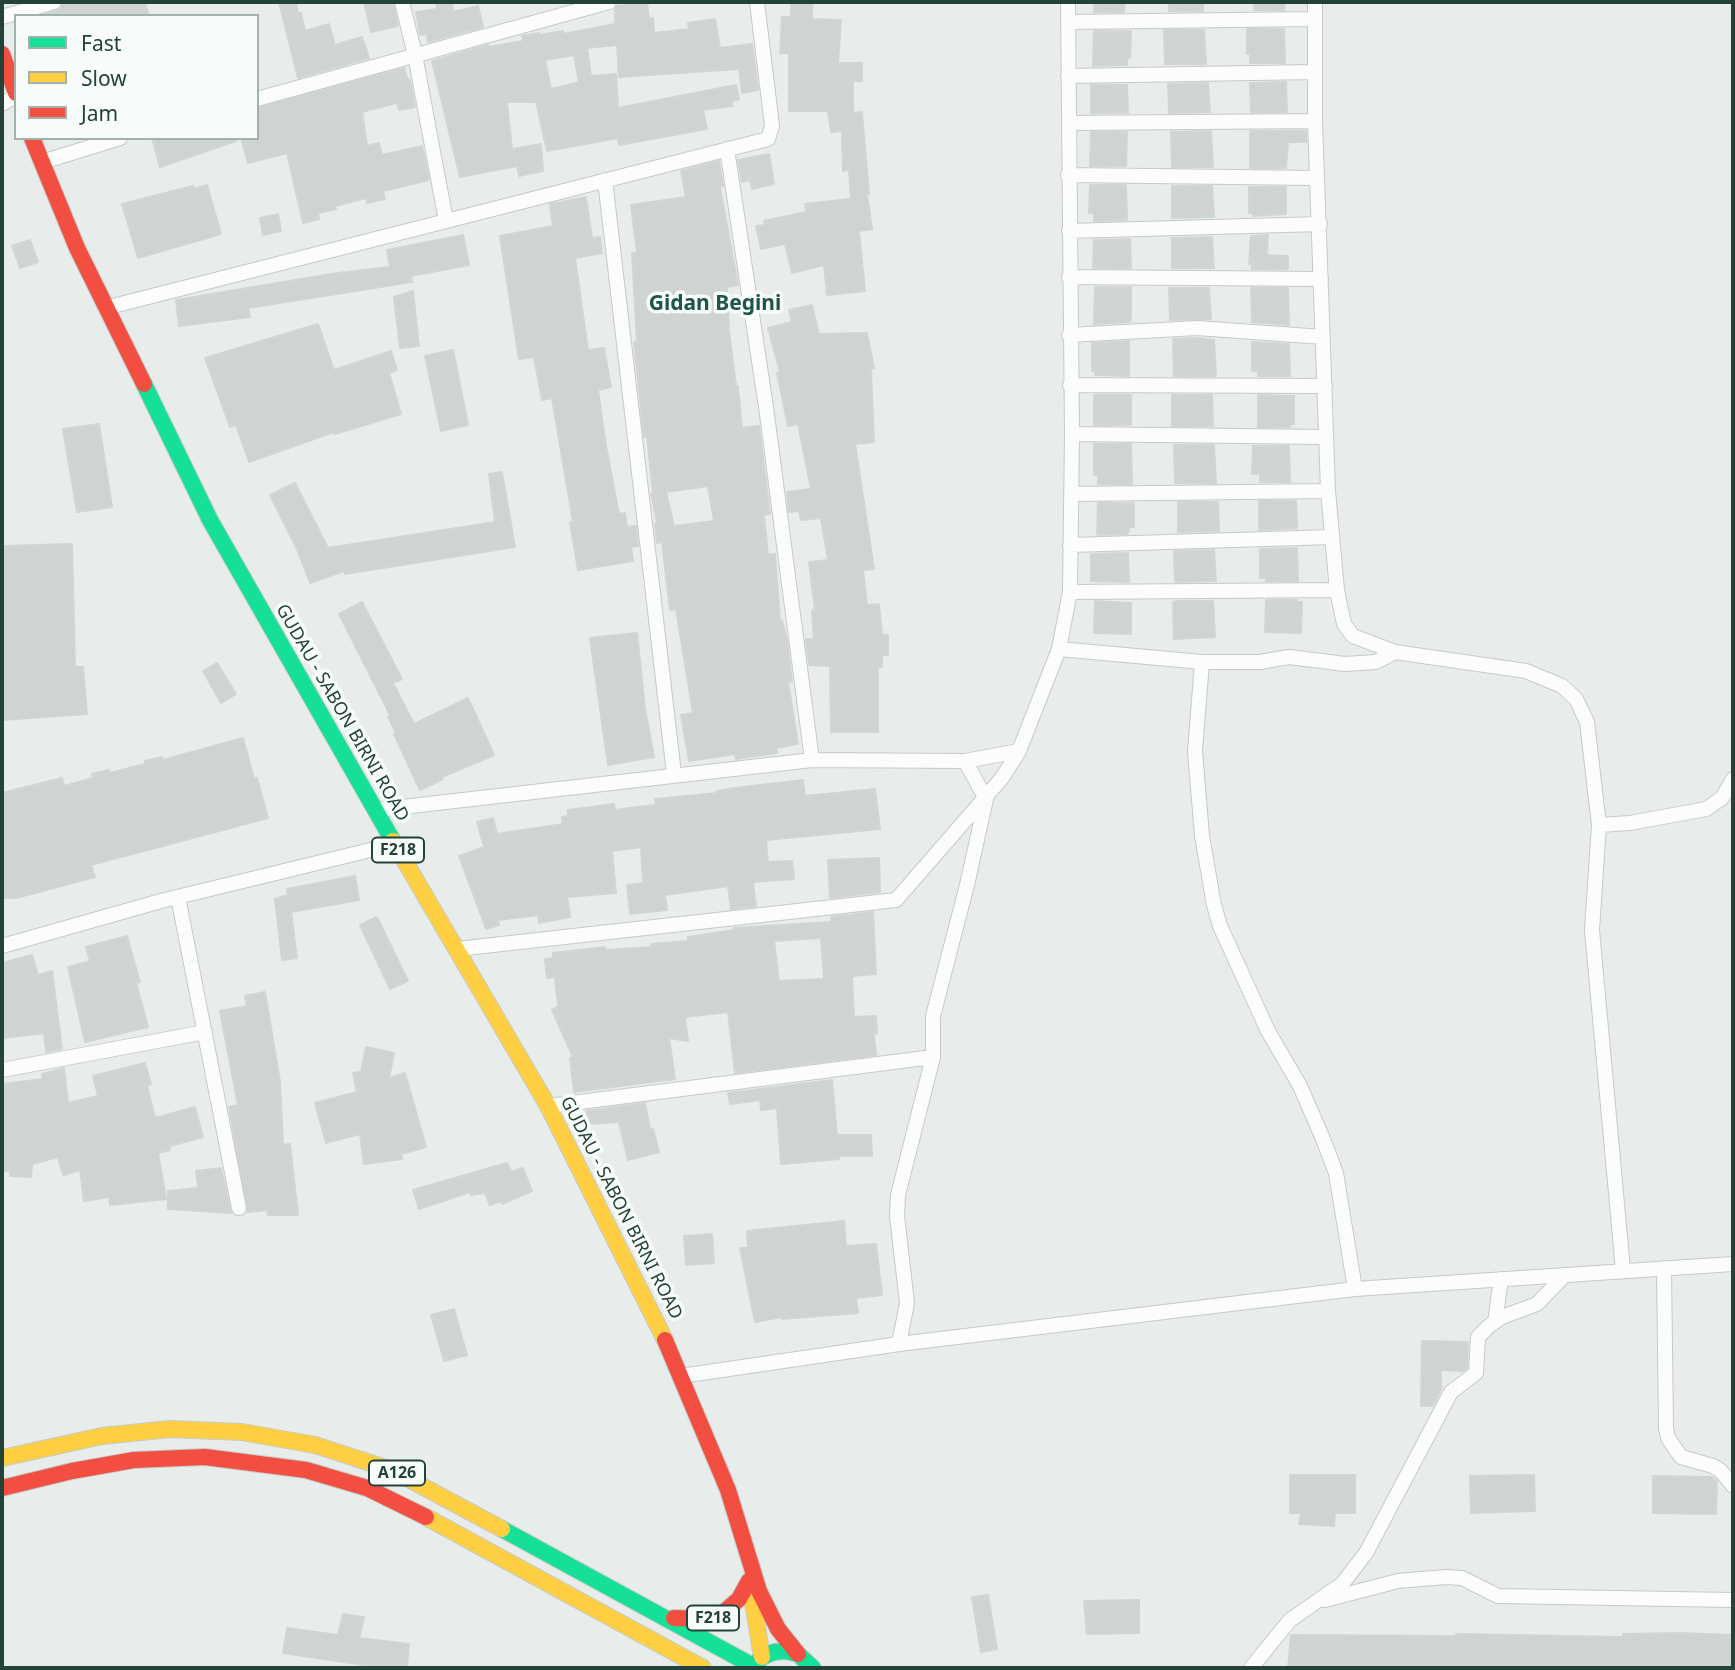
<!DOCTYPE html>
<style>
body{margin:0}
#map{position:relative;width:1735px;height:1670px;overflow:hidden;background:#e8edeb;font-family:"Noto Sans",sans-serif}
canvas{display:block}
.frame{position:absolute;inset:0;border:4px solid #24423a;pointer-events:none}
.legend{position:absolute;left:14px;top:14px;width:245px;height:126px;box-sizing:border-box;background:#f7fbf9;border:2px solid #a3b1ad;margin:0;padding:9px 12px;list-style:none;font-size:21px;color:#24423a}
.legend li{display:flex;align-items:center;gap:14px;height:35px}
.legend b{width:35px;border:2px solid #a3b1ad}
</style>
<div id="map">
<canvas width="1735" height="1670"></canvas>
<div class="frame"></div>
<ul class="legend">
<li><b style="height:9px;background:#16e098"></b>Fast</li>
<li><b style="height:9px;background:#ffcf43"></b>Slow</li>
<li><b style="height:9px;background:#f24e42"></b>Jam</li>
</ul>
</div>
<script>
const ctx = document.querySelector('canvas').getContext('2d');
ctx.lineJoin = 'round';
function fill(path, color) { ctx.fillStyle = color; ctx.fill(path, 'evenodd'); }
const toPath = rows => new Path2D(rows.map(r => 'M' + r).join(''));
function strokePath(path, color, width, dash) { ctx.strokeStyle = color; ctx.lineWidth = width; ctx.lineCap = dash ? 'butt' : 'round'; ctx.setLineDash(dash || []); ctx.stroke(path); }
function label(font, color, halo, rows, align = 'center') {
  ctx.font = font + ' "Noto Sans",sans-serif'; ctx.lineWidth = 7; ctx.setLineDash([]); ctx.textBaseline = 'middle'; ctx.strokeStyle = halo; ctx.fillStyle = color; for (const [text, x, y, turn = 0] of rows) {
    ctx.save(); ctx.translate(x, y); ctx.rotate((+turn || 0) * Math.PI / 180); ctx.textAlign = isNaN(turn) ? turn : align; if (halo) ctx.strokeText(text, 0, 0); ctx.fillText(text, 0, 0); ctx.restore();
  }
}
const building = toPath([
 [63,2,145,2,149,16,41,16,60,9,63,2],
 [279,2,296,2,298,13,301,13,305,31,329,24,335,45,362,37,369,58,298,78,279,2],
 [364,2,393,2,398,26,371,32,364,2],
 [436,2,452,2,453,12,478,6,483,27,428,42,427,34,420,35,416,12,437,9,436,2],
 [791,2,812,2,812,19,841,20,838,63,862,63,862,81,853,81,853,113,862,112,869,194,867,194,872,229,859,231,865,291,827,295,824,265,792,273,785,244,761,249,756,226,765,225,764,221,806,212,805,204,851,199,849,170,843,171,842,131,831,132,828,111,789,111,789,53,780,53,782,17,791,17,791,2],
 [1094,2,1124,2,1124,12,1094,12,1094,2],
 [1169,2,1203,2,1203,11,1169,11,1169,2],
 [1254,2,1284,2,1284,10,1254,10,1254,2],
 [647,3,649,19,653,18,654,33,689,29,688,23,715,19,720,48,752,44,758,90,742,93,739,69,619,77,617,45,587,48,591,76,616,74,618,108,736,85,739,99,732,101,732,106,703,110,707,129,619,145,618,138,547,151,536,102,507,102,512,149,541,144,543,171,519,176,517,166,460,177,432,61,488,45,488,47,523,41,522,36,539,33,539,35,563,31,563,34,615,24,615,9,617,6,647,3],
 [574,55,579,82,551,89,545,60,574,55],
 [1247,29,1284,29,1285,63,1250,63,1250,54,1247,54,1247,29],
 [1164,30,1204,30,1206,64,1165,64,1164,30],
 [1094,31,1131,31,1130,58,1127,58,1127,65,1093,66,1094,31],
 [404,68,408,80,410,80,415,107,399,110,397,103,362,112,367,146,379,143,382,155,422,146,429,180,383,191,385,199,367,203,366,198,335,206,336,209,318,213,319,219,303,223,287,153,248,163,241,138,257,138,257,108,404,68],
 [1286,82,1287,112,1251,112,1250,83,1286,82],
 [1208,83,1210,112,1169,113,1168,84,1208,83],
 [1091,85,1127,85,1128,113,1091,113,1091,85],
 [1211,131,1213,167,1172,167,1171,132,1211,131],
 [1250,131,1306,131,1306,142,1288,142,1286,168,1250,168,1250,131],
 [1091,132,1127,132,1126,166,1090,166,1091,132],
 [152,138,235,138,236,141,160,167,152,138],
 [769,154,774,184,752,189,750,180,742,182,738,160,769,154],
 [719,161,723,186,720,187,738,285,727,287,729,330,736,386,738,386,742,428,759,426,770,514,764,515,768,555,775,554,780,620,782,620,787,640,792,682,788,682,798,744,776,748,777,753,736,759,735,754,689,761,681,715,693,713,676,609,670,610,662,542,657,543,655,524,657,523,652,498,651,494,653,493,647,436,644,437,634,342,637,342,632,253,637,253,631,205,686,197,681,171,719,161],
 [708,486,714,521,674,526,666,492,708,486],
 [207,185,221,234,138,258,122,204,193,186,194,189,207,185],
 [1090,185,1126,185,1127,220,1094,221,1094,213,1089,213,1090,185],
 [1172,186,1212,186,1214,217,1172,218,1172,186],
 [1249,187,1286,187,1286,214,1253,216,1253,213,1249,213,1249,187],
 [586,197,592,238,600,237,602,253,575,258,588,350,604,348,611,387,598,390,606,446,619,514,625,513,627,527,636,526,638,546,631,547,633,561,578,570,570,522,573,522,552,398,542,400,534,357,519,359,500,236,553,226,550,204,586,197],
 [278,214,281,231,263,235,260,218,278,214],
 [463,235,469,265,411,276,412,282,248,308,250,317,179,326,176,300,338,273,390,267,387,250,463,235],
 [1268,235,1267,255,1288,256,1288,269,1252,269,1252,264,1249,264,1251,236,1268,235],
 [1212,237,1214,268,1172,268,1172,238,1212,237],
 [1130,239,1131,268,1093,268,1094,240,1130,239],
 [30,240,38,262,20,268,12,246,30,240],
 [1095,287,1131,287,1131,319,1129,322,1094,324,1095,287],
 [1169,288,1209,288,1211,319,1170,320,1169,288],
 [1251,288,1288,288,1289,325,1252,322,1251,288],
 [413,291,419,346,400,348,394,297,413,291],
 [812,305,819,334,867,333,874,368,871,369,874,442,855,444,874,569,863,570,867,605,879,604,882,635,888,635,888,655,882,655,882,667,878,667,878,732,831,732,830,666,809,665,806,639,814,639,812,611,815,610,809,562,828,560,821,518,801,520,799,511,789,512,787,492,811,489,798,424,788,426,777,373,780,372,768,328,792,322,789,310,812,305],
 [318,324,334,370,391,351,397,370,389,373,401,414,335,434,334,432,249,462,236,425,230,427,205,358,318,324],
 [1197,338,1214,340,1216,376,1174,376,1173,339,1197,338],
 [1129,341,1129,376,1095,375,1095,371,1092,371,1092,343,1129,341],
 [1252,342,1289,344,1290,376,1258,376,1258,371,1252,371,1252,342],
 [453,350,468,425,441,431,425,356,453,350],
 [1094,395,1131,395,1131,425,1094,425,1094,395],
 [1172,395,1212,395,1213,426,1172,426,1172,395],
 [1258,395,1294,396,1294,424,1290,424,1290,427,1258,427,1258,395],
 [99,424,112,507,77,512,63,429,99,424],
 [1094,444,1131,444,1132,484,1098,484,1098,475,1094,475,1094,444],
 [1174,445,1214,445,1216,483,1175,483,1174,445],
 [1253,446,1289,446,1290,482,1260,482,1260,474,1252,474,1253,446],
 [502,472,515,547,345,574,344,571,310,583,297,549,270,495,295,483,328,548,495,522,489,474,502,472],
 [1259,501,1296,501,1297,528,1259,530,1259,501],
 [1178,502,1218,502,1219,531,1178,532,1178,502],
 [1098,503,1134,503,1134,527,1129,527,1128,534,1097,535,1098,503],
 [72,544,75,667,83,667,87,714,2,720,2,546,72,544],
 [1297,548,1298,581,1266,581,1266,578,1260,578,1260,549,1297,548],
 [1214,550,1216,581,1175,582,1174,551,1214,550],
 [1128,553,1129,582,1091,581,1091,554,1128,553],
 [1266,600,1297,600,1297,602,1302,602,1301,633,1265,632,1266,600],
 [1095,601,1131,603,1131,634,1094,633,1095,601],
 [1176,601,1213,601,1215,637,1174,639,1173,602,1176,601],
 [362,602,402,679,393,683,414,724,468,698,494,755,442,777,443,779,420,790,394,734,396,733,388,717,390,715,339,614,362,602],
 [637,633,645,709,654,757,608,765,590,638,637,633],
 [217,663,236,694,221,703,203,671,217,663],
 [243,738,254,779,257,778,268,818,91,865,95,877,16,898,2,898,2,793,62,778,64,786,93,778,92,774,109,770,110,773,145,764,145,761,162,757,163,760,243,738],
 [803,780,805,796,875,789,880,829,766,840,768,862,792,861,794,879,753,882,756,906,731,909,728,886,665,895,667,910,630,914,627,885,643,883,641,847,612,851,616,893,567,897,570,917,539,923,538,915,498,920,499,925,486,929,459,856,484,847,477,822,493,818,497,834,563,824,562,817,568,816,568,810,614,804,615,810,645,806,656,805,655,799,717,793,717,791,735,788,803,780],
 [879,858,880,892,830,898,828,860,879,858],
 [355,876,359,900,291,912,297,958,282,960,275,899,288,895,287,889,355,876],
 [873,912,876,974,852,976,854,1017,876,1016,877,1033,874,1034,876,1055,735,1073,728,1012,685,1017,688,1041,669,1038,675,1079,574,1092,570,1058,573,1057,552,1010,558,1007,555,977,547,978,545,959,553,958,553,953,605,947,606,950,651,947,651,944,688,941,688,937,734,930,734,928,831,922,831,917,873,912],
 [821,938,824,979,779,981,774,941,821,938],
 [377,917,408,981,390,989,360,925,377,917],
 [127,936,140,982,136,983,148,1027,85,1042,68,967,90,961,86,947,127,936],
 [32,955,38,975,52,971,62,1049,46,1052,44,1033,2,1038,2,963,32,955],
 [265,992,280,1082,283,1145,290,1144,298,1215,268,1215,267,1210,248,1212,229,1107,238,1105,220,1011,247,1006,245,996,265,992],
 [366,1047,394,1053,389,1078,405,1073,426,1147,401,1154,402,1159,364,1164,360,1134,326,1143,315,1103,357,1092,353,1073,361,1072,366,1047],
 [145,1063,151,1084,147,1085,155,1118,195,1107,203,1137,170,1146,170,1150,158,1153,166,1199,110,1205,109,1197,84,1201,80,1170,63,1175,58,1157,32,1164,31,1177,10,1176,10,1171,2,1171,2,1084,43,1079,42,1074,64,1068,68,1103,98,1096,93,1076,145,1063],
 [832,1080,837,1135,871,1135,872,1156,839,1156,839,1159,781,1164,777,1108,761,1110,760,1100,730,1104,728,1093,832,1080],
 [645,1103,650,1130,653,1129,659,1152,628,1160,619,1122,588,1124,586,1111,645,1103],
 [507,1163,511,1172,523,1168,532,1191,502,1204,501,1201,490,1205,485,1193,471,1195,470,1192,419,1209,413,1190,507,1163],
 [221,1168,231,1213,168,1209,168,1191,198,1188,196,1171,221,1168],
 [844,1221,846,1246,876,1244,882,1295,856,1298,858,1313,782,1319,782,1317,755,1322,740,1248,748,1248,747,1231,844,1221],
 [712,1234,714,1263,686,1265,684,1236,712,1234],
 [454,1309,467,1355,444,1361,431,1315,454,1309],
 [1422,1341,1468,1342,1467,1368,1463,1371,1441,1370,1441,1389,1433,1406,1421,1406,1422,1341],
 [1290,1475,1355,1475,1355,1513,1335,1513,1334,1526,1299,1524,1301,1513,1290,1513,1290,1475],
 [1534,1475,1535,1511,1471,1513,1470,1476,1534,1475],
 [1653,1476,1712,1477,1717,1481,1716,1514,1653,1513,1653,1476],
 [988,1595,997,1649,981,1652,972,1597,988,1595],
 [1139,1600,1139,1633,1087,1634,1084,1601,1139,1600],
 [343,1614,364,1617,359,1638,409,1644,407,1668,384,1668,283,1653,287,1628,338,1635,343,1614],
 [1679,1633,1733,1635,1733,1667,1288,1668,1291,1635,1456,1636,1456,1634,1623,1637,1623,1634,1679,1633]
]);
fill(building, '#cfd4d2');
strokePath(building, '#d1d6d4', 2);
const street = toPath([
 [402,2,415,55,446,221],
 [1315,2,1315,121,1328,491,1337,590,1344,624,1353,636,1395,652,1526,671,1562,686,1576,699,1587,722,1599,825,1592,930,1623,1270],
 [2,17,54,2],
 [1068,22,1315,19],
 [1068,76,1315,72],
 [257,99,609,2],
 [2,104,16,96],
 [1070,123,1315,121],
 [727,149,766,407,812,760],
 [42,162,120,138],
 [1068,175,1317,178],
 [605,180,674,774],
 [1069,231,1320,224],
 [1069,277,1321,279],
 [105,308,768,139,772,126,757,2],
 [1069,335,1197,328,1323,337],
 [1070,385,1325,386],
 [1072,434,1326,437],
 [1071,494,1328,491],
 [1070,545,1332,537],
 [1070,592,1337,590],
 [1059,649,1202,662,1260,662,1289,657,1345,664,1376,662,1395,652],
 [1202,662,1195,751,1202,836,1214,905,1220,926,1268,1031,1300,1086,1323,1139,1336,1173,1355,1289],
 [376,810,812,760,965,761,1019,751],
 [1599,825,1630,823,1706,809,1722,798,1733,779],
 [178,897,239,1208],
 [2,946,161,901,395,844],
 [457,949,896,900,1002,778,1019,751,1059,649,1070,592,1072,434,1068,2],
 [2,1070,205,1032],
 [548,1106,933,1057],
 [1664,1268,1666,1428,1668,1438,1681,1457,1713,1466,1721,1471,1733,1486],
 [1495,1322,1501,1279],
 [899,1344,907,1303,897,1216,898,1195,933,1057,933,1016,967,885,986,799,965,761],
 [681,1376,899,1344,1355,1289,1733,1264],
 [1325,1600,1398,1581,1446,1577,1462,1578,1498,1596,1733,1600],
 [1251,1668,1290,1620,1342,1584,1366,1553,1451,1392,1476,1373,1478,1337,1489,1326,1502,1317,1537,1304,1565,1275]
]);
const fast = toPath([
 [144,384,210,520,393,841],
 [502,1529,753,1666],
 [752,1668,762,1657,774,1652,786,1651,798,1654,813,1668]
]);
const slow = toPath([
 [393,841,548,1106,665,1340],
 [2,1458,102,1436,170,1429,242,1432,315,1445,392,1470,502,1529],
 [426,1517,703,1668],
 [751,1591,762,1657]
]);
const jam = toPath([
 [2,54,16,93],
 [32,138,77,248,144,384],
 [665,1340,728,1490,759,1591,778,1629,798,1654],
 [2,1488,72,1471,134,1460,205,1457,306,1470,367,1488,426,1517],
 [674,1618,703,1619,723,1613,739,1599,749,1581]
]);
strokePath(street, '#c5cac8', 16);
strokePath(fast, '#c3ccc9', 18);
strokePath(slow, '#c3ccc9', 18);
strokePath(jam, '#c3ccc9', 18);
strokePath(street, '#fcfcfc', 14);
strokePath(fast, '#16e098', 16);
strokePath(slow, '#ffcf43', 16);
strokePath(jam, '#f24e42', 16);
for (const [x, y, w] of [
 [398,850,52],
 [397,1473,56],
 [713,1618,52]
]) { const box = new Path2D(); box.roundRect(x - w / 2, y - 12.5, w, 25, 5); ctx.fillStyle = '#f7fbf9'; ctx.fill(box); strokePath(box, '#24423a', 2); }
label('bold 16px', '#24423a', null, [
 ["F218",398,850],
 ["A126",397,1473],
 ["F218",713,1618]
]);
label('18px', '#24423a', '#f7fbf9', [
 ["GUDAU - SABON BIRNI ROAD",342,713,60],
 ["GUDAU - SABON BIRNI ROAD",621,1208,63]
]);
label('bold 21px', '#1f5548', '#f7fbf9', [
 ["Gidan Begini",715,304]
]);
</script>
